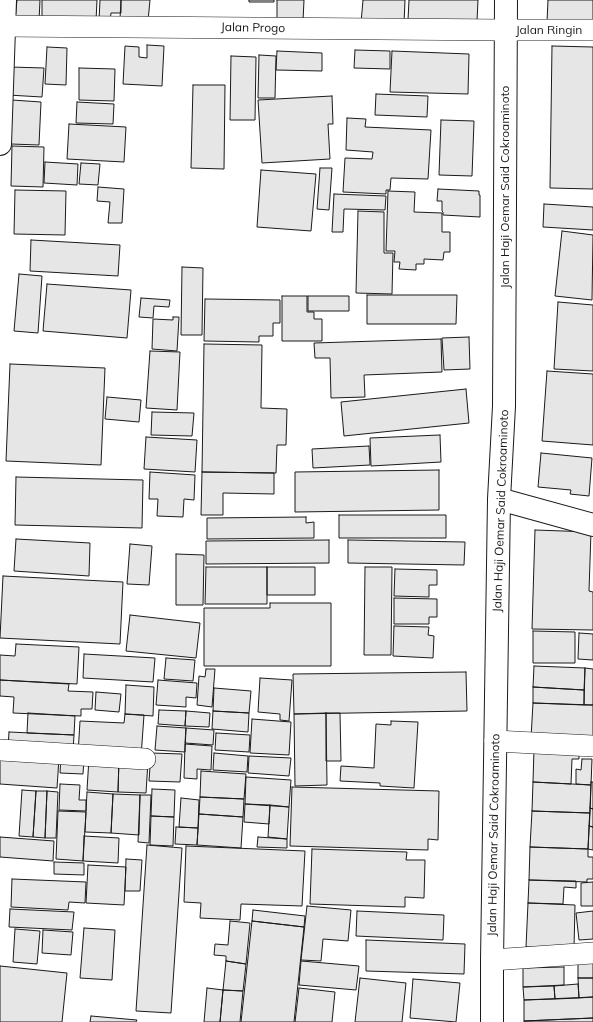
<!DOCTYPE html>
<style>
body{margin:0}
canvas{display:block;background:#fff}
</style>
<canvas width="593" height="1022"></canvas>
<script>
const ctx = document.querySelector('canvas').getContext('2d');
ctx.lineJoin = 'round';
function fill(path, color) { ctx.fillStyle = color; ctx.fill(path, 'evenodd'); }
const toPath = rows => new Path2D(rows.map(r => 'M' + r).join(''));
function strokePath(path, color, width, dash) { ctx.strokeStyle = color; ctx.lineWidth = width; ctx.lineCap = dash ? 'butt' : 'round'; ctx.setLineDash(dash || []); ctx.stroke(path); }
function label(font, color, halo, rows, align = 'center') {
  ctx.font = font + ' Mulish,sans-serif'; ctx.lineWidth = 3; ctx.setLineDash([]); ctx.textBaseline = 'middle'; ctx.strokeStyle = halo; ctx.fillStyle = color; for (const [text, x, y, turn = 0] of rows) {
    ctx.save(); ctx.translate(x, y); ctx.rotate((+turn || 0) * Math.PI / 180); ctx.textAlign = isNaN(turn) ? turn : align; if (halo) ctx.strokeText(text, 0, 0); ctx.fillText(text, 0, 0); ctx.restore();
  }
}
const building = toPath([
 [17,0,40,0,39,21,15,19,17,0],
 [42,0,97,0,96,21,42,20,42,0],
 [100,0,121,0,121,13,111,13,110,22,99,21,100,0],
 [121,0,150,0,148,21,120,19,121,0],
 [249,0,274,0,274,2,249,2,249,0],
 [277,0,304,0,303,21,277,21,277,0],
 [363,0,405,0,404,24,361,23,363,0],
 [409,0,478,0,477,21,408,20,409,0],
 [548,0,593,0,593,23,547,22,548,0],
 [147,45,164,46,162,86,123,84,125,46,139,47,139,57,147,58,147,45],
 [552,46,593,47,593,189,550,188,552,46],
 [47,47,67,48,66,85,45,84,47,47],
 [355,50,390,51,390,69,354,68,355,50],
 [277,51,322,53,322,71,276,70,277,51],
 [392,51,469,54,468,94,390,92,392,51],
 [259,55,276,56,275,98,258,98,259,55],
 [231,56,256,57,255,120,230,120,231,56],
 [10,67,44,68,42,97,8,95,10,67],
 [79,68,115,69,114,101,79,100,79,68],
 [193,85,225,85,224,169,191,168,193,85],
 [376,94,428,96,427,117,375,115,376,94],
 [332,96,333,124,328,124,330,159,262,163,258,100,332,96],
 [12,100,41,102,39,145,11,144,12,100],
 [77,102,114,104,113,124,76,123,77,102],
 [347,118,366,119,365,127,431,130,428,179,391,178,390,190,386,190,386,194,343,192,345,158,372,159,373,152,346,150,347,118],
 [441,120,474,121,472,176,439,175,441,120],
 [69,124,126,127,124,162,67,159,69,124],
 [12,146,44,147,43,187,11,186,12,146],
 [45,162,78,164,77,185,44,183,45,162],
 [81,163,100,164,98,185,79,184,81,163],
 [320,168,332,168,329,210,317,209,320,168],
 [261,170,316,174,311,231,257,227,261,170],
 [98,187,124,189,122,223,108,223,110,202,97,201,98,187],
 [438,189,479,191,479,195,480,195,480,217,443,215,443,212,442,211,442,201,437,201,438,189],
 [15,190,66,191,65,235,14,234,15,190],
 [388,191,415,192,414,212,442,213,442,232,450,232,450,252,444,252,443,260,424,259,424,264,416,264,416,270,399,269,400,262,394,262,395,251,386,251,388,191],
 [334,194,386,196,385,210,344,209,343,232,332,232,334,194],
 [544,204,593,207,593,230,543,227,544,204],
 [358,211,384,212,384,253,393,253,392,294,356,293,358,211],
 [562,231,593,235,592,300,555,296,562,231],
 [31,240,120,245,118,276,30,271,31,240],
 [182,267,203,268,202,335,181,335,182,267],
 [19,274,42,276,38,333,14,331,19,274],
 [47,284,131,290,127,338,43,331,47,284],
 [367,295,457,295,456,324,367,324,367,295],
 [282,296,307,296,307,312,314,312,314,319,322,319,322,341,282,341,282,296],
 [308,296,349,296,349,311,308,311,308,296],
 [141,298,170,300,169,307,154,306,153,318,139,317,141,298],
 [205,299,280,300,280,323,273,323,273,336,259,336,259,342,204,341,205,299],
 [558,302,593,305,593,371,554,369,558,302],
 [173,317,179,317,177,351,152,349,153,319,173,320,173,317],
 [469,337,470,369,444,370,442,338,469,337],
 [441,339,442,372,364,375,365,397,331,398,330,358,315,358,314,343,441,339],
 [204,344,262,345,261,408,287,409,286,445,277,445,276,473,202,472,204,344],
 [150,351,180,352,177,410,146,408,150,351],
 [10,364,105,368,101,465,6,461,10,364],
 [547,371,593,374,593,445,542,441,547,371],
 [466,389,469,423,344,436,341,402,466,389],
 [107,397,141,400,139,422,105,419,107,397],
 [152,412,194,413,192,436,151,435,152,412],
 [440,435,441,462,371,466,370,438,440,435],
 [146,437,197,440,195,472,144,469,146,437],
 [369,446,370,465,313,468,312,449,369,446],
 [541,453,592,458,589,496,570,494,571,490,538,487,541,453],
 [439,470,439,510,295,512,295,472,439,470],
 [150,472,195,475,194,500,184,499,183,517,157,516,158,499,149,499,150,472],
 [202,472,274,473,274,494,223,493,223,515,201,515,202,472],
 [16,477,143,480,142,528,15,525,16,477],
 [339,515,446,515,446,538,339,538,339,515],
 [306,517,306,523,314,522,314,538,207,539,207,518,306,517],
 [535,530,591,532,589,591,593,592,593,630,532,629,535,530],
 [16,539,90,543,89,576,14,571,16,539],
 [329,540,329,563,206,564,206,541,329,540],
 [348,540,465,542,464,565,348,563,348,540],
 [130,544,152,546,149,585,127,584,130,544],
 [176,554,204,555,203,605,176,605,176,554],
 [206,567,267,567,267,604,205,604,206,567],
 [267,567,315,567,315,595,267,595,267,567],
 [365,567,392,567,391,655,364,655,365,567],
 [395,569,437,570,437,585,429,585,429,597,394,596,395,569],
 [3,576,123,582,120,644,0,638,3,576],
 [394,598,437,599,437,617,429,617,429,624,394,624,394,598],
 [270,603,331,603,331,666,204,666,204,608,270,608,270,603],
 [130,615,200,623,196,658,126,651,130,615],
 [394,626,429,627,428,635,434,636,433,658,393,656,394,626],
 [533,631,575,632,575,663,533,663,533,631],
 [579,633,593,634,593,660,578,659,579,633],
 [16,644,79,647,77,684,0,680,0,655,15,656,16,644],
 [84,654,155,658,153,682,83,678,84,654],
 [166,658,195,660,193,681,164,679,166,658],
 [534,666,585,668,584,690,533,687,534,666],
 [585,668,593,669,593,705,584,705,585,668],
 [206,669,215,669,212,707,197,705,199,676,205,677,206,669],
 [466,672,467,711,294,714,293,674,466,672],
 [260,678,292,680,289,721,280,720,280,714,258,712,260,678],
 [0,680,69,684,68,691,93,692,92,709,81,709,81,716,13,713,14,697,0,696,0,680],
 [158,680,197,683,196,698,186,697,186,707,156,705,158,680],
 [126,685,154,687,153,716,125,714,126,685],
 [533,687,584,690,584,705,533,703,533,687],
 [214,688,251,691,249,713,213,711,214,688],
 [96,692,121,694,119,712,95,710,96,692],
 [533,703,593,705,593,741,531,738,533,703],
 [159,710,186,711,185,726,158,724,159,710],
 [186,711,210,713,209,727,185,726,186,711],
 [213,711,249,713,248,732,212,729,213,711],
 [28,713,75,716,74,735,27,733,28,713],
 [326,713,327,785,295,786,294,714,326,713],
 [326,713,340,713,341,761,326,761,326,713],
 [125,714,144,715,141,757,78,754,80,721,124,723,125,714],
 [252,719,291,722,289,755,250,753,252,719],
 [391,721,418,722,414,788,380,786,380,783,340,781,341,766,374,768,376,724,391,725,391,721],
 [157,726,186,728,185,752,155,750,157,726],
 [186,728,214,730,213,745,185,743,186,728],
 [9,732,74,735,73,751,8,748,9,732],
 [216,733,250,735,249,752,215,750,216,733],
 [185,744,212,746,211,770,197,769,197,779,184,778,185,744],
 [534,749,579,751,579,759,572,759,571,784,533,782,534,749],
 [151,753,182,754,180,782,149,781,151,753],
 [214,753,248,756,247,772,213,770,214,753],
 [0,754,59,758,57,788,0,784,0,754],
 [61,756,84,758,83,774,60,773,61,756],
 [249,756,291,758,289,776,248,773,249,756],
 [89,758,119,759,118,792,87,790,89,758],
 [119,759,148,761,146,793,118,792,119,759],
 [582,759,592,759,591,785,576,784,576,769,581,770,582,759],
 [201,771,246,774,244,799,200,797,201,771],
 [246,777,291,780,289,807,245,804,246,777],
 [533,782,591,785,590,813,532,811,533,782],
 [591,782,593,782,593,809,590,808,591,782],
 [60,784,80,785,79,800,86,800,86,811,59,810,60,784],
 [292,787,439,791,438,840,428,839,428,850,290,846,292,787],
 [152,789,175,790,174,817,151,816,152,789],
 [22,790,36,791,33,837,19,836,22,790],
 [36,791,47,791,45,838,33,837,36,791],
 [47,791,58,792,56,838,45,838,47,791],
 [87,792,113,794,111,833,85,832,87,792],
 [113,794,140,795,139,835,111,833,113,794],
 [140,795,151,795,149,843,138,842,140,795],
 [200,797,244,799,243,817,199,814,200,797],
 [181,798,199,800,198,828,179,827,181,798],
 [245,804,270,805,269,824,244,822,245,804],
 [270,805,289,807,287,839,268,837,270,805],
 [590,808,593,809,593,827,589,826,590,808],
 [58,811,86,812,83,861,56,859,58,811],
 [532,811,590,813,588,849,530,847,532,811],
 [199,814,243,817,241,848,197,845,199,814],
 [151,816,174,817,173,846,150,845,151,816],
 [589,826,593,827,593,850,588,849,589,826],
 [176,827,198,828,197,845,175,844,176,827],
 [84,836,119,838,118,863,83,861,84,836],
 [0,837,54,841,53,861,0,857,0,837],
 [258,837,287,839,287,848,257,847,258,837],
 [147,845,182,848,171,1013,136,1011,147,845],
 [186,846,305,851,302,906,241,904,240,920,200,918,201,903,184,902,186,846],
 [530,847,588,849,588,857,593,857,593,879,587,879,587,882,529,880,530,847],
 [312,849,407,852,406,860,425,860,424,898,405,897,405,907,310,904,312,849],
 [126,859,142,860,140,891,125,891,126,859],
 [54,862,84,863,84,875,54,874,54,862],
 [88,865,126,867,124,905,86,903,88,865],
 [12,879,86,882,85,903,69,902,68,910,11,907,12,879],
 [529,880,576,881,576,888,564,887,563,904,528,903,529,880],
 [593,882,593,906,581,906,581,883,593,882],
 [528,903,575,905,574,949,526,947,528,903],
 [307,906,351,910,348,941,323,939,321,961,301,960,307,906],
 [10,909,74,912,72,930,9,927,10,909],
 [253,910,305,916,304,927,252,921,253,910],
 [357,911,444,915,443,940,356,936,357,911],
 [593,911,593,939,579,940,576,913,593,911],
 [230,921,250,923,246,964,226,961,226,956,214,955,215,944,228,945,230,921],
 [252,921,304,927,294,1022,241,1022,252,921],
 [84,928,115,930,112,980,80,978,84,928],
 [15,929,40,931,37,964,13,962,15,929],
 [43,930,73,932,71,955,42,953,43,930],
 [366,940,465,944,464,974,366,971,366,940],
 [226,961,246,964,243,991,223,990,226,961],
 [301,961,359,966,356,990,299,985,301,961],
 [578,961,593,961,593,978,578,978,578,961],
 [0,966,67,973,62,1022,0,1022,0,966],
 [564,967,564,985,523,987,523,968,564,967],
 [360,978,406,983,402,1022,355,1022,360,978],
 [578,978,593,978,593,997,579,998,578,978],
 [413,979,460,983,456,1022,410,1018,413,979],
 [578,984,579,998,555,999,554,986,578,984],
 [554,986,555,999,524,1000,523,987,554,986],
 [207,988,223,990,220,1022,204,1022,207,988],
 [299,988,335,992,332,1022,295,1022,299,988],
 [223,990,243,991,240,1022,220,1022,223,990],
 [593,997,593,1018,524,1021,524,1000,593,997],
 [91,1016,137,1020,136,1022,90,1022,91,1016],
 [593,1018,593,1022,524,1022,524,1021,593,1018]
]);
fill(building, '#e6e6e6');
strokePath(building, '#1a1a1a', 1);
const minor = toPath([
 [0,26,506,30,593,30],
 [495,741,593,746],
 [0,750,145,759],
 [492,960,593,953]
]);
const tertiary = toPath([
 [0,144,5,0]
]);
const secondary = toPath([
 [499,499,593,525],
 [492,1022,492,960,499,499,504,406,506,0]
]);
strokePath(minor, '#1a1a1a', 22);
strokePath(tertiary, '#1a1a1a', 24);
strokePath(secondary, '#1a1a1a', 24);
strokePath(minor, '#fff', 21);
strokePath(tertiary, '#fff', 22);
strokePath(secondary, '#fff', 22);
label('12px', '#1a1a1a', '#fff', [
 ["Jalan Progo",253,28,1],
 ["Jalan Ringin",549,30],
 ["Jalan Haji Oemar Said Cokroaminoto",505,187,-90],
 ["Jalan Haji Oemar Said Cokroaminoto",501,511,-88],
 ["Jalan Haji Oemar Said Cokroaminoto",494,835,-89]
]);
</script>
